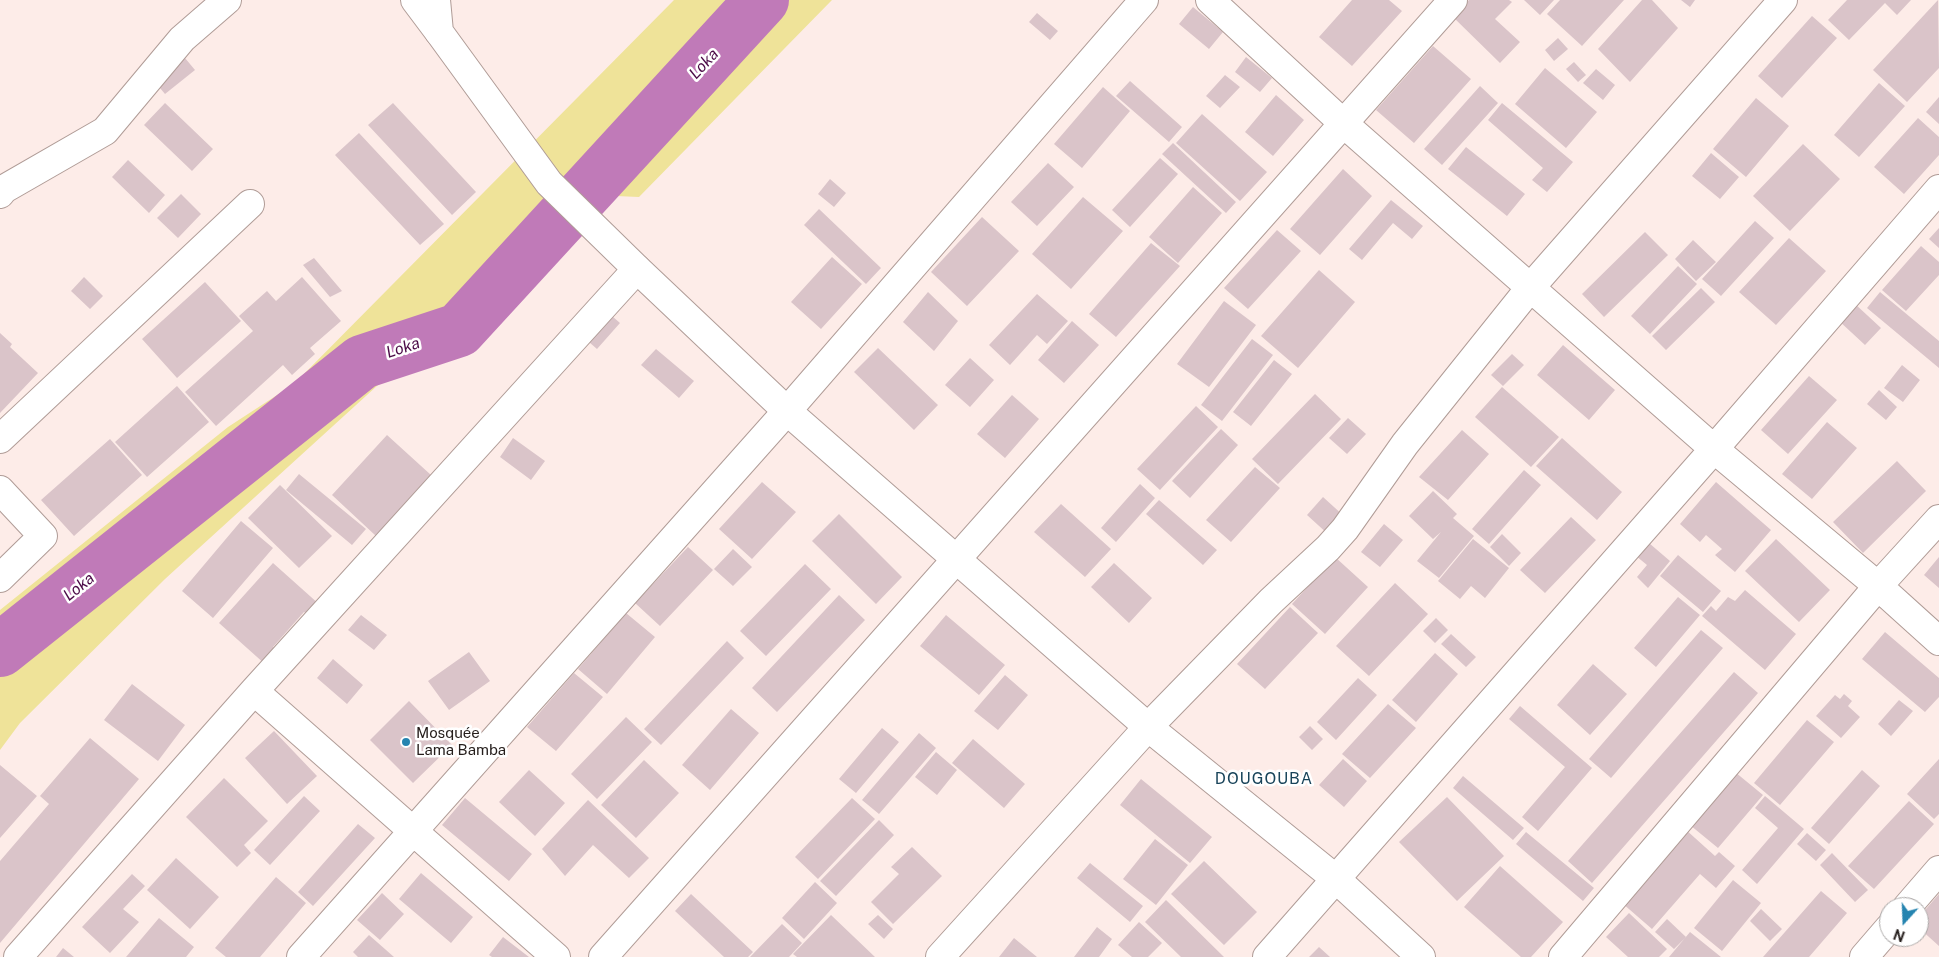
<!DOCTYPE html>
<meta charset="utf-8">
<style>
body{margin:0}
#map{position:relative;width:1939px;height:957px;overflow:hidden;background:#fdece8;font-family:"Public Sans",sans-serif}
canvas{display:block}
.north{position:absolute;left:1879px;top:897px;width:50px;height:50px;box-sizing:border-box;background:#fff;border:1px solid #a8a5a4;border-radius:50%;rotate:200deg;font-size:14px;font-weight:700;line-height:20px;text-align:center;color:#251e1c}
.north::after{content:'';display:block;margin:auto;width:18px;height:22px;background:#2584b0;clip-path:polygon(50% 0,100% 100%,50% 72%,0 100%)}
</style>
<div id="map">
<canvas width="1939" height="957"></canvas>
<div class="north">N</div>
</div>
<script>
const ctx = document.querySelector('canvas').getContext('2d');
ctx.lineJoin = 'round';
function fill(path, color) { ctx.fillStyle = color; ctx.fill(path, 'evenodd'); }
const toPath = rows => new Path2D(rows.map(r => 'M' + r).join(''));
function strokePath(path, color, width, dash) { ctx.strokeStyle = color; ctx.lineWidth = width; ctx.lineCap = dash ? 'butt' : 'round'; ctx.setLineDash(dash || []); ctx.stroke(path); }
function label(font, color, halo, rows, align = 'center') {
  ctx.font = font + ' "Public Sans",sans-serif'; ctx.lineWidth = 5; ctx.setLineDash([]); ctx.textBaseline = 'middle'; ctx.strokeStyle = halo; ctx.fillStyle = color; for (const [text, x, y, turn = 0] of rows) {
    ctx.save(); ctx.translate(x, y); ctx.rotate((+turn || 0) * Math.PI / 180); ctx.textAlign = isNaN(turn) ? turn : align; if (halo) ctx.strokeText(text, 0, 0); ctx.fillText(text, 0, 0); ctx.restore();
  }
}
fill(toPath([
 [674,0,832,0,639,197,592,195,458,343,378,385,165,579,20,723,0,750,0,610,228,427,294,384]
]), '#efe399');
strokePath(toPath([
 [0,650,362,362,459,330,762,0]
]), '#c07ab8', 54);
fill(toPath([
 [1352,0,1389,0,1402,11,1352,66,1319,37],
 [1469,0,1509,0,1512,2,1495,19,1520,42,1500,63,1453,17],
 [1524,0,1554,0,1540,15],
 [1560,0,1624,0,1582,46,1547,14],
 [1642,0,1652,0,1678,28,1630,82,1598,49],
 [1681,0,1695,0,1690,7],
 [1847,0,1911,0,1897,15,1885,3,1849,40,1828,20],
 [1938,0,1939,68,1907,102,1873,70],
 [1193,7,1223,32,1209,49,1179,24],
 [1037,13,1058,31,1050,40,1029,22],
 [1812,16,1837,38,1782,98,1758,76],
 [1558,38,1568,49,1554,61,1545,50],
 [1433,46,1471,79,1414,143,1376,110],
 [1246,57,1272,78,1260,92,1235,72],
 [185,58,195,70,165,94,155,82],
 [1574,62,1586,75,1578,82,1566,69],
 [1545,68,1597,112,1566,148,1515,104],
 [1596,69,1615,85,1603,100,1583,83],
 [1225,75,1240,87,1220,108,1206,96],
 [1130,81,1182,127,1169,142,1116,96],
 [1879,83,1905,106,1859,157,1834,135],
 [1480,86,1498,103,1442,165,1424,149],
 [1103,87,1130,111,1082,168,1054,144],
 [1276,95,1304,120,1273,156,1245,132],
 [1939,97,1939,124,1926,112],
 [1756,98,1789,126,1746,177,1713,149],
 [165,103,213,149,192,171,144,125],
 [393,103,476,192,452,215,368,125],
 [1502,103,1573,162,1547,192,1532,180,1543,168,1488,120],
 [1202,114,1267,172,1240,201,1176,143],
 [1918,118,1939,137,1939,155,1904,194,1874,167],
 [359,133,444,224,420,245,335,155],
 [1173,143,1236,202,1226,213,1162,154],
 [1803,144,1840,179,1790,231,1753,196],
 [1466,147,1525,194,1507,216,1448,169],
 [1711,153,1739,177,1720,199,1692,176],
 [1160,158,1178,174,1130,227,1112,210],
 [128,160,165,195,149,213,112,177],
 [1048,163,1074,187,1037,226,1011,202],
 [1343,169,1372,196,1320,255,1290,229],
 [830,179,846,193,834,207,818,194],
 [1193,187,1222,213,1178,263,1149,237],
 [181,194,201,214,178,238,157,218],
 [1083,197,1123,231,1071,289,1032,254],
 [1391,200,1423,226,1412,239,1393,223,1362,260,1349,249],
 [819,209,881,268,866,284,804,225],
 [982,217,1019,251,967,306,931,272],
 [1755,221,1774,238,1721,296,1702,279],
 [1939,228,1939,248,1929,239],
 [1277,230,1301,251,1248,309,1224,288],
 [1645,232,1668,255,1604,317,1582,294],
 [1789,238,1826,271,1776,325,1739,292],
 [1693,240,1716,262,1696,281,1675,259],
 [1151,243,1180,266,1116,337,1089,314],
 [1921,246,1939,262,1939,275,1906,311,1882,290],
 [832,257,862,284,821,329,791,302],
 [314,258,342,291,330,297,303,265],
 [1678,266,1697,284,1650,334,1631,316],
 [1319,270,1355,302,1298,368,1261,336],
 [84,277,103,296,90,309,71,291],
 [302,277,341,321,310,348,315,354,292,375,283,365,216,426,185,392,253,331,239,316,267,291,276,301],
 [205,282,241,321,177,378,142,339],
 [1701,288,1715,302,1666,350,1652,336],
 [928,292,958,321,934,351,903,322],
 [1880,292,1939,341,1939,368,1867,308],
 [1037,294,1068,321,1047,344,1037,335,1010,365,989,345],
 [1224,301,1256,325,1209,387,1177,364],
 [1854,303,1881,328,1865,345,1838,320],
 [605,310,620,323,597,349,582,336],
 [1072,321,1099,345,1064,383,1038,360],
 [0,333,12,344,10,347,38,373,0,413],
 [1252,339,1273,355,1222,421,1201,405],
 [1563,345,1615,390,1589,420,1537,375],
 [878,348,938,405,914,430,854,372],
 [656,349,694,381,679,398,641,365],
 [1512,354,1524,365,1503,386,1491,375],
 [970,358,994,380,970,407,945,385],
 [1274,360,1292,374,1251,426,1233,412],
 [1902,365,1920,380,1903,402,1884,388],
 [1809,376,1837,400,1788,454,1761,430],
 [177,386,209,422,147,477,115,442],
 [1502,387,1559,437,1531,467,1475,417],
 [1879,390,1897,407,1886,420,1867,404],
 [1315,394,1341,419,1278,484,1252,459],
 [1012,395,1039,419,1005,458,977,434],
 [1196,406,1218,427,1160,490,1137,469],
 [1348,418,1366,434,1347,454,1329,438],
 [1827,422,1857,448,1812,499,1782,474],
 [1221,429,1238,445,1190,498,1172,481],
 [1462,430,1489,454,1448,500,1419,477],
 [387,435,431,475,376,536,332,495],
 [513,438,545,461,531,480,500,457],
 [1562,438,1622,492,1597,520,1536,466],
 [110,439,142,475,74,536,41,500],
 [1897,461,1926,491,1863,553,1833,522],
 [1255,467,1280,488,1231,542,1206,520],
 [1524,470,1541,485,1489,544,1472,529],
 [299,474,366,529,352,545,286,490],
 [762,482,796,512,752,559,719,529],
 [1716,482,1771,530,1735,572,1715,555,1722,549,1706,535,1700,542,1680,524],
 [1140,484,1155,498,1116,542,1101,528],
 [280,485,332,536,299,568,248,518],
 [1433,491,1457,514,1453,518,1474,536,1439,578,1417,561,1441,532,1433,539,1409,516],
 [1323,497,1345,517,1329,535,1307,515],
 [1159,500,1217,550,1203,565,1146,514],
 [1061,504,1111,549,1085,577,1034,532],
 [839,514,902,577,876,604,812,541],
 [1571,517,1596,540,1545,593,1520,570],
 [241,521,273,548,213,618,182,591],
 [1384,524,1403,540,1380,567,1361,552],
 [1502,534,1521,553,1509,566,1490,547],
 [1642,537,1670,561,1648,588,1637,577,1647,565,1630,551],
 [1473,539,1509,568,1485,598,1471,586,1460,599,1438,581],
 [1776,539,1830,590,1799,622,1745,571],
 [688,547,713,570,660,626,635,603],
 [733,549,752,567,733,586,714,569],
 [1678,555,1721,591,1703,612,1660,576],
 [1335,557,1368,587,1325,634,1292,604],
 [1939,557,1939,588,1924,575],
 [273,563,320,605,310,616,304,612,273,647,278,652,266,665,219,623],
 [1114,563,1152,598,1129,623,1091,587],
 [805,564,831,589,766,656,740,631],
 [1395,583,1428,614,1369,676,1336,646],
 [1745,590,1796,634,1765,670,1702,616,1711,606,1716,611,1728,597,1735,601],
 [839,595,865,620,777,712,752,688],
 [1678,597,1700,615,1656,667,1634,648],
 [1290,607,1318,633,1265,689,1237,664],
 [626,613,655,637,607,694,578,669],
 [361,615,387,635,374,650,348,630],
 [946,615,1005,665,979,695,920,646],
 [1436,618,1448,630,1435,643,1423,631],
 [1701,630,1723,648,1611,778,1589,759],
 [1885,632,1939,678,1939,697,1925,712,1862,659],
 [1451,634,1476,657,1466,667,1441,644],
 [727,641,744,658,661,745,644,729],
 [469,652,490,681,449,710,428,681],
 [1435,653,1458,674,1416,722,1392,700],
 [333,659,363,685,347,704,317,678],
 [1593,664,1627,694,1590,735,1557,705],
 [1734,672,1758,693,1592,883,1568,861],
 [574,673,603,697,556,751,527,727],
 [1005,675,1028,695,998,730,974,711],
 [1358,678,1377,695,1336,740,1317,722],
 [132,684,185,725,158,761,104,720],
 [1844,694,1852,701,1848,706,1860,717,1841,738,1816,716,1835,695,1840,699],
 [1899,700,1913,711,1891,736,1878,724],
 [409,701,452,745,413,783,370,740],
 [1388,704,1416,728,1370,778,1342,754],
 [1520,706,1592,768,1538,831,1522,817,1565,767,1509,719],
 [731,709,759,733,710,790,682,765],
 [626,717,652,742,597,799,571,774],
 [1807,720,1834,742,1780,805,1754,783],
 [1310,726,1323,739,1312,750,1299,737],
 [882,728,899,742,856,793,839,779],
 [274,731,317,776,287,804,245,758],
 [919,733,936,748,879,814,862,800],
 [90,738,139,779,0,943,0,861,49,804,40,796],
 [973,739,1025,784,1004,808,952,763],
 [936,752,957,770,937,795,915,777],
 [1343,759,1367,781,1344,807,1319,785],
 [1939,759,1939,814,1934,819,1907,794],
 [644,760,679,793,636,838,601,805],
 [0,765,37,796,0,838],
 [529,770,565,803,535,836,499,802],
 [1862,770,1880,786,1829,844,1811,828],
 [1735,772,1763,795,1718,848,1690,825],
 [1463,776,1524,828,1513,840,1453,788],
 [224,778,268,821,244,845,251,853,237,867,186,817],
 [1141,779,1212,837,1190,863,1120,805],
 [304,796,320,811,270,865,254,850],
 [1765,796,1804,829,1757,884,1742,870,1778,828,1755,808],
 [1447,797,1504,856,1457,901,1399,842],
 [465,798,532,854,509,881,442,825],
 [852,798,875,819,818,879,795,857],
 [588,800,649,858,629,878,593,845,565,876,542,849],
 [1909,801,1934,824,1874,889,1848,866],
 [879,820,894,835,836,896,820,881],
 [358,824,375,838,313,906,298,892],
 [1685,829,1715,856,1719,852,1735,866,1716,888,1700,874,1652,929,1622,903],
 [1526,832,1594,888,1583,901,1516,844],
 [1807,833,1826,850,1816,861,1797,844],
 [1155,839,1188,865,1156,905,1123,879],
 [912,847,942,876,893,924,871,902,899,874,891,867],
 [1832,853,1868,890,1855,902,1820,865],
 [176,858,219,897,190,929,147,890],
 [1204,861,1257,912,1224,945,1171,894],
 [1090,863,1143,906,1130,922,1077,878],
 [1500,866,1563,922,1531,957,1521,957,1464,907],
 [421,873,473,917,451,943,399,899],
 [132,874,145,886,123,909,139,922,110,953,82,927],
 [276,877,306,903,260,957,226,957,215,948],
 [1733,880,1761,903,1722,951,1694,928],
 [815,882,837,903,804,939,782,918],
 [1821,891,1847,913,1809,957,1763,957],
 [382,893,404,914,380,940,357,920],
 [691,894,753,952,748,957,724,957,675,911],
 [1939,894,1939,946,1919,928,1919,917],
 [1166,900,1224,957,1181,957,1145,922],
 [1761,909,1782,929,1770,941,1750,921],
 [1629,913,1667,949,1659,957,1628,957,1606,937],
 [831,915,875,957,797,957,793,954],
 [878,915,893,929,884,939,868,924],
 [159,918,194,947,186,957,126,957],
 [1667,919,1686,937,1674,949,1655,932],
 [1139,922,1162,943,1148,957,1132,957,1118,945],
 [782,924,802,943,789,957,750,957],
 [1097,927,1112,939,1099,957,1074,957],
 [1690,932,1721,957,1669,957],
 [369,935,394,957,358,957,353,952],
 [503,937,529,957,492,957,489,955],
 [1014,938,1037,957,999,957],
 [1319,947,1330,957,1309,957],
 [63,948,74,957,56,957]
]), '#dac4c9');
const minor = toPath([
 [415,0,439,32],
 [1210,0,1343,123,1714,449,1878,586,1939,641],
 [0,194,4,189,105,131,182,39,227,0],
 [0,439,250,204],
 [0,490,43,536,0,578],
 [254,691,556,957],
 [1907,907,1939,870],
 [18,957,254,691,637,269],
 [301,957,787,411,1144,0],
 [603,957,1453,0],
 [940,957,1148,727,1271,601,1328,548,1345,529,1405,444,1530,288,1783,0],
 [1267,957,1714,449,1939,189],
 [1563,957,1878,586,1939,519],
 [1864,957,1889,928]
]);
const tertiary = toPath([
 [436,0,439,32,549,183,637,269,787,411,956,559,1148,727,1336,879,1421,957]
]);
strokePath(minor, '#b09c97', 30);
strokePath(tertiary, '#b09c97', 30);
strokePath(minor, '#fff', 28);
strokePath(tertiary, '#fff', 28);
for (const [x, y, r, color] of [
 [406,742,5,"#2584b0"]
]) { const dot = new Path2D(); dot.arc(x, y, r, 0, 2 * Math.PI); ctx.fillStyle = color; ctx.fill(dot); strokePath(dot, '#fff', 2); }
label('15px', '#251e1c', '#fff', [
 ["Mosquée",416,733],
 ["Lama Bamba",416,750]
], 'left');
label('italic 16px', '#4b0a47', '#fff', [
 ["Loka",704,64,-47],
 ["Loka",403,348,-18],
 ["Loka",79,587,-39]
]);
ctx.letterSpacing = '1px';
label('16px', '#19445a', '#fff', [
 ["DOUGOUBA",1264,779]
]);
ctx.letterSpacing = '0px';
</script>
